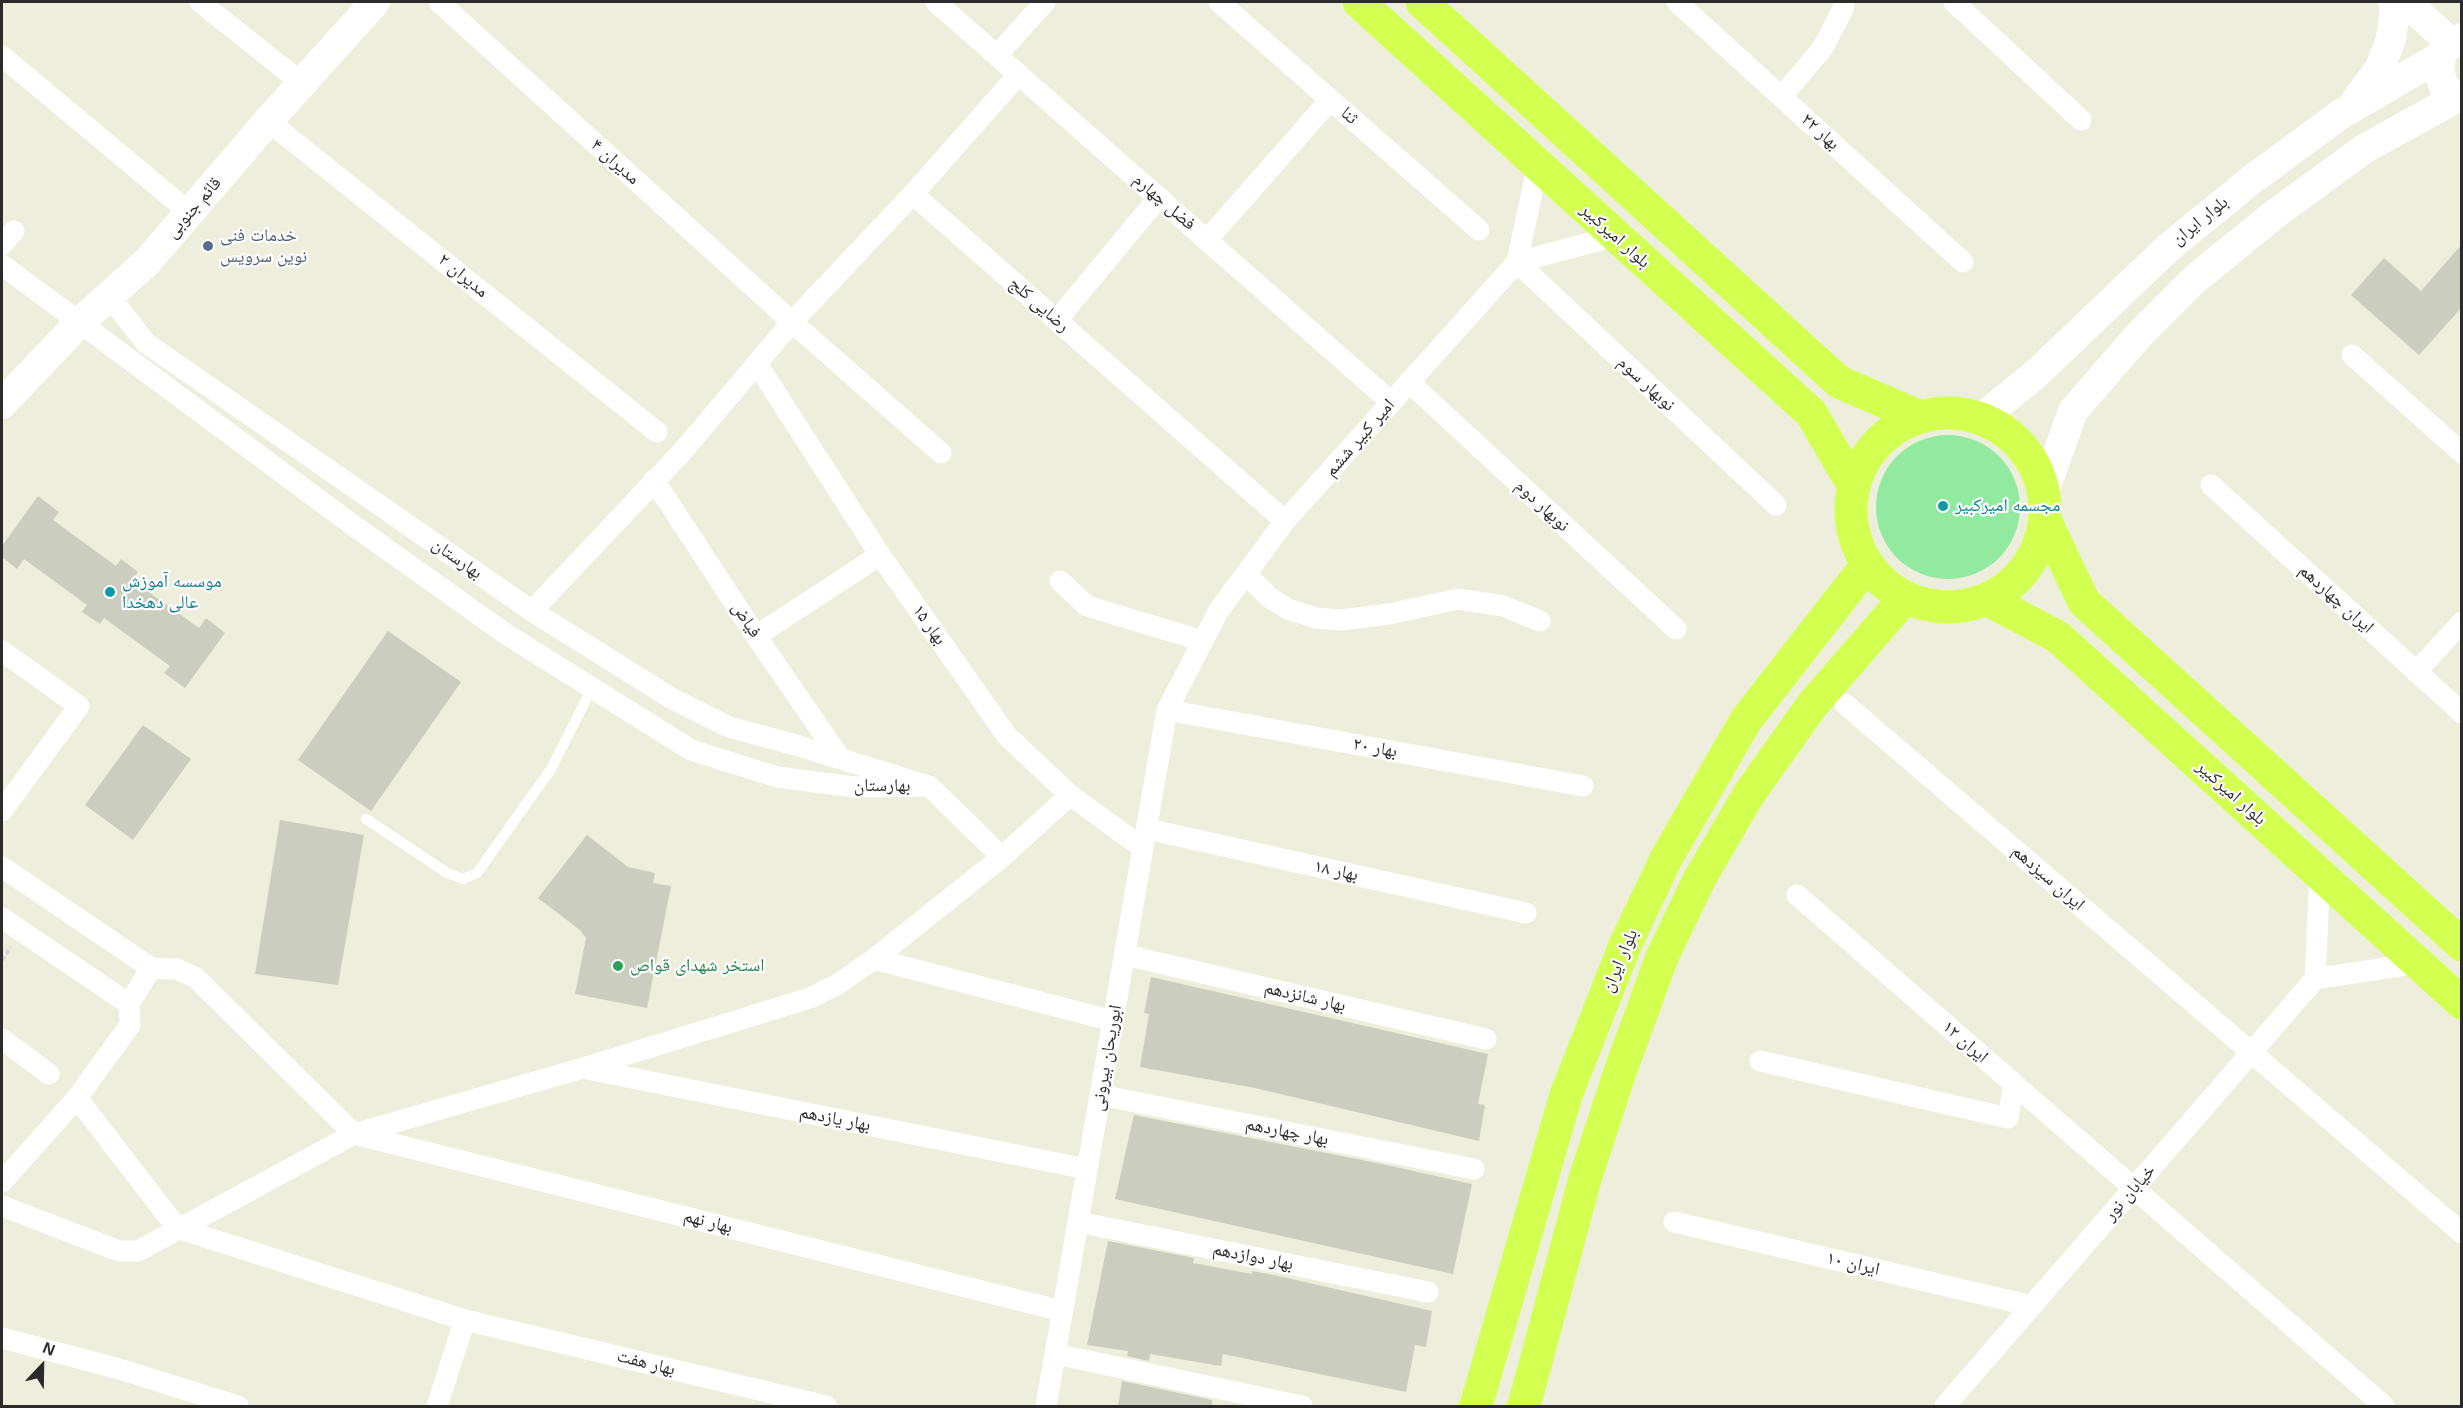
<!DOCTYPE html>
<meta charset="utf-8">
<style>
body{margin:0}
#map{position:relative;width:2463px;height:1408px;overflow:hidden;background:#edeedb;font-family:Helvetica,sans-serif}
canvas{display:block}
.frame{position:absolute;inset:0;border:3px solid #2b2b2b;pointer-events:none}
.north{position:absolute;left:12px;top:1336px;width:60px;height:60px;-webkit-text-stroke:4px #fff;paint-order:stroke;rotate:22deg;font-size:16px;font-weight:700;line-height:24px;text-align:center;color:#2b2b2b}
.north::after{content:'';display:block;margin:auto;width:21px;height:27px;background:#2b2b2b;clip-path:polygon(50% 0,100% 100%,50% 72%,0 100%)}
</style>
<div id="map">
<canvas width="2463" height="1408"></canvas>
<div class="frame"></div>
<div class="north">N</div>
</div>
<script>
const ctx = document.querySelector('canvas').getContext('2d');
ctx.lineJoin = 'round';
function fill(path, color) { ctx.fillStyle = color; ctx.fill(path, 'evenodd'); }
const toPath = rows => new Path2D(rows.map(r => 'M' + r).join(''));
function strokePath(path, color, width, dash) { ctx.strokeStyle = color; ctx.lineWidth = width; ctx.lineCap = dash ? 'butt' : 'round'; ctx.setLineDash(dash || []); ctx.stroke(path); }
function label(font, color, halo, rows, align = 'center') {
  ctx.font = font + ' Helvetica,"Noto Naskh Arabic",sans-serif'; ctx.lineWidth = 4.5; ctx.setLineDash([]); ctx.textBaseline = 'middle'; ctx.strokeStyle = halo; ctx.fillStyle = color; for (const [text, x, y, turn = 0] of rows) {
    ctx.save(); ctx.translate(x, y); ctx.rotate((+turn || 0) * Math.PI / 180); ctx.textAlign = isNaN(turn) ? turn : align; if (halo) ctx.strokeText(text, 0, 0); ctx.fillText(text, 0, 0); ctx.restore();
  }
}
fill(toPath([
 '1876 507a72 72 0 1 1 144 0a72 72 0 1 1-144 0Z'
]), '#92eaa0');
fill(toPath([
 [2462,244,2462,307,2419,355,2351,295,2384,258,2421,291],
 [38,496,59,512,53,520,116,566,121,559,138,572,132,580,199,628,206,618,225,633,185,688,164,673,170,666,104,618,100,624,82,612,87,605,24,559,17,569,2,557,2,546],
 [388,631,461,682,371,811,298,760],
 [143,725,191,759,133,840,85,805],
 [280,820,364,835,338,985,255,974],
 [587,835,628,867,655,873,653,883,671,886,647,1008,575,994,586,938,580,930,538,898],
 [1151,977,1488,1054,1478,1104,1485,1105,1479,1141,1255,1088,1140,1067,1149,1014,1144,1013],
 [1134,1115,1382,1164,1472,1184,1453,1274,1115,1199],
 [1108,1241,1194,1258,1193,1263,1252,1274,1252,1271,1274,1275,1432,1311,1426,1347,1415,1345,1406,1392,1223,1354,1221,1366,1150,1354,1149,1361,1127,1356,1128,1351,1087,1345],
 [1122,1381,1212,1400,1212,1407,1118,1407]
]), '#cbcdbe');
strokePath(toPath([
 [2,960,11,947]
]), '#d5d5d5', 4, [4.5, 3]);
strokePath(toPath([
 [366,819,447,873,463,879,477,873,551,769,592,688]
]), '#fff', 10);
strokePath(toPath([
 [200,2,303,84],
 [439,2,792,322,941,453],
 [936,2,1391,402],
 [1219,2,1479,230],
 [1677,2,1963,262],
 [1954,2,2081,120],
 [997,55,1045,2],
 [2,56,190,213],
 [1019,74,913,194,1285,521],
 [1782,96,1822,49,1843,9,1844,2],
 [268,121,657,432],
 [1207,240,1330,100],
 [2,245,14,231],
 [1517,262,1776,505],
 [1517,262,1616,236],
 [2,265,354,526,506,634,691,750,777,777,854,787,929,786],
 [109,296,146,343,532,611,671,698,729,727,792,744,929,786,1002,857],
 [1057,320,1159,197],
 [2352,355,2462,453],
 [757,364,880,555,1007,736,1070,795,1143,848],
 [1409,382,1676,629],
 [654,480,756,636,840,758],
 [2211,485,2462,713],
 [1246,574,1270,598,1288,609,1316,618,1341,620,1389,614,1458,599,1503,606,1540,621],
 [1060,581,1087,606,1203,641],
 [532,611,682,452,792,322,913,194],
 [756,636,880,555],
 [2,651,79,706,2,811],
 [2416,672,2462,622],
 [1845,704,2462,1233],
 [1167,710,1583,786],
 [1147,829,1526,913],
 [2,867,151,968,129,1004,2,918],
 [1797,895,2384,1406],
 [1125,955,1486,1039],
 [874,959,1113,1021],
 [151,968,177,969,196,978,354,1134,1062,1311],
 [2315,979,2320,873],
 [2315,979,2418,963],
 [2,1039,49,1074],
 [1760,1061,2008,1118,2014,1084],
 [587,1069,1087,1169],
 [1100,1095,1474,1169],
 [77,1098,177,1228,465,1320,826,1406],
 [2,1182,77,1098,130,1025,129,1004],
 [2,1206,119,1251,138,1251,354,1134,583,1068,810,998,838,984,874,959,1002,857,1070,795],
 [1078,1222,1428,1292],
 [1674,1222,2032,1306],
 [2,1338,119,1369,238,1406],
 [1055,1354,1302,1406],
 [437,1406,465,1320],
 [1046,1406,1167,710,1219,610,1285,521,1517,262,1538,164],
 [1945,1406,2315,979]
]), '#fff', 21);
strokePath(toPath([
 [2406,2,2451,43],
 [2462,38,2445,49,2441,56,2439,72,2444,87,2456,98,2462,99],
 [2357,99,2380,68,2391,39,2395,9,2393,2],
 [2,404,79,323,147,262,268,121,375,2],
 [1983,417,2037,373,2168,248,2250,181,2341,114,2441,56],
 [2045,489,2073,411,2139,335,2195,279,2275,214,2364,149,2456,98]
]), '#fff', 30);
strokePath(toPath([
 [1359,2,1811,413,1853,485],
 [1422,2,1839,382,1918,416],
 '1851 510a97 97 0 1 1 194 0a97 97 0 1 1-194 0Z',
 [2046,522,2084,602,2462,945],
 [1988,600,2058,637,2462,1003],
 [1476,1406,1566,1095,1626,943,1667,857,1746,720,1867,565],
 [1524,1406,1585,1179,1620,1072,1662,957,1700,878,1749,794,1813,704,1905,598]
]), '#d2ff50', 33);
for (const [x, y, r, color] of [
 [208,246,6,"#5c6f8a"],
 [1943,506,6,"#0f9aa8"],
 [110,592,6,"#0f9aa8"],
 [618,966,6,"#2e9e5b"]
]) { const dot = new Path2D(); dot.arc(x, y, r, 0, 2 * Math.PI); ctx.fillStyle = color; ctx.fill(dot); strokePath(dot, '#fff', 2); }
label('18px', '#2b2b2b', '#fff', [
 ["ثنا",1349,116,41],
 ["بهار ۲۲",1820,132,42],
 ["مدیران ۴",615,162,42],
 ["فضل چهارم",1164,202,41],
 ["قائم جنوبی",194,208,-49],
 ["بلوار ایران",2200,221,-39],
 ["بلوار امیرکبیر",1615,236,42],
 ["مدیران ۲",463,276,39],
 ["رضایی کلج",1039,305,41],
 ["نوبهار سوم",1646,384,43],
 ["امیر کبیر ششم",1360,438,-49],
 ["نوبهار دوم",1542,506,43],
 ["بهارستان",457,559,35],
 ["ایران چهاردهم",2336,599,42],
 ["فیاض",746,620,57],
 ["بهار ۱۵",929,625,55],
 ["بهار ۲۰",1375,748,10],
 ["بهارستان",882,786],
 ["بلوار امیرکبیر",2231,793,42],
 ["بهار ۱۸",1336,871,12],
 ["ایران سیزدهم",2048,878,41],
 ["بلوار ایران",1620,961,-67],
 ["بهار شانزدهم",1305,997,13],
 ["ایران ۱۲",1965,1042,41],
 ["ابوریحان بیرونی",1107,1058,-80],
 ["بهار یازدهم",835,1119,11],
 ["بهار چهاردهم",1287,1132,11],
 ["خیابان نور",2130,1193,-49],
 ["بهار نهم",708,1222,14],
 ["بهار دوازدهم",1253,1257,11],
 ["ایران ۱۰",1853,1264,13],
 ["بهار هفت",646,1363,14]
]);
label('18px', '#4e5e75', '#fff', [
 ["خدمات فنی",220,236],
 ["نوین سرویس",220,257]
], 'left');
label('18px', '#0d838f', '#fff', [
 ["مجسمه امیرکبیر",1955,506],
 ["موسسه آموزش",122,582],
 ["عالی دهخدا",122,603]
], 'left');
label('18px', '#27864d', '#fff', [
 ["استخر شهدای قواص",630,966]
], 'left');
</script>
